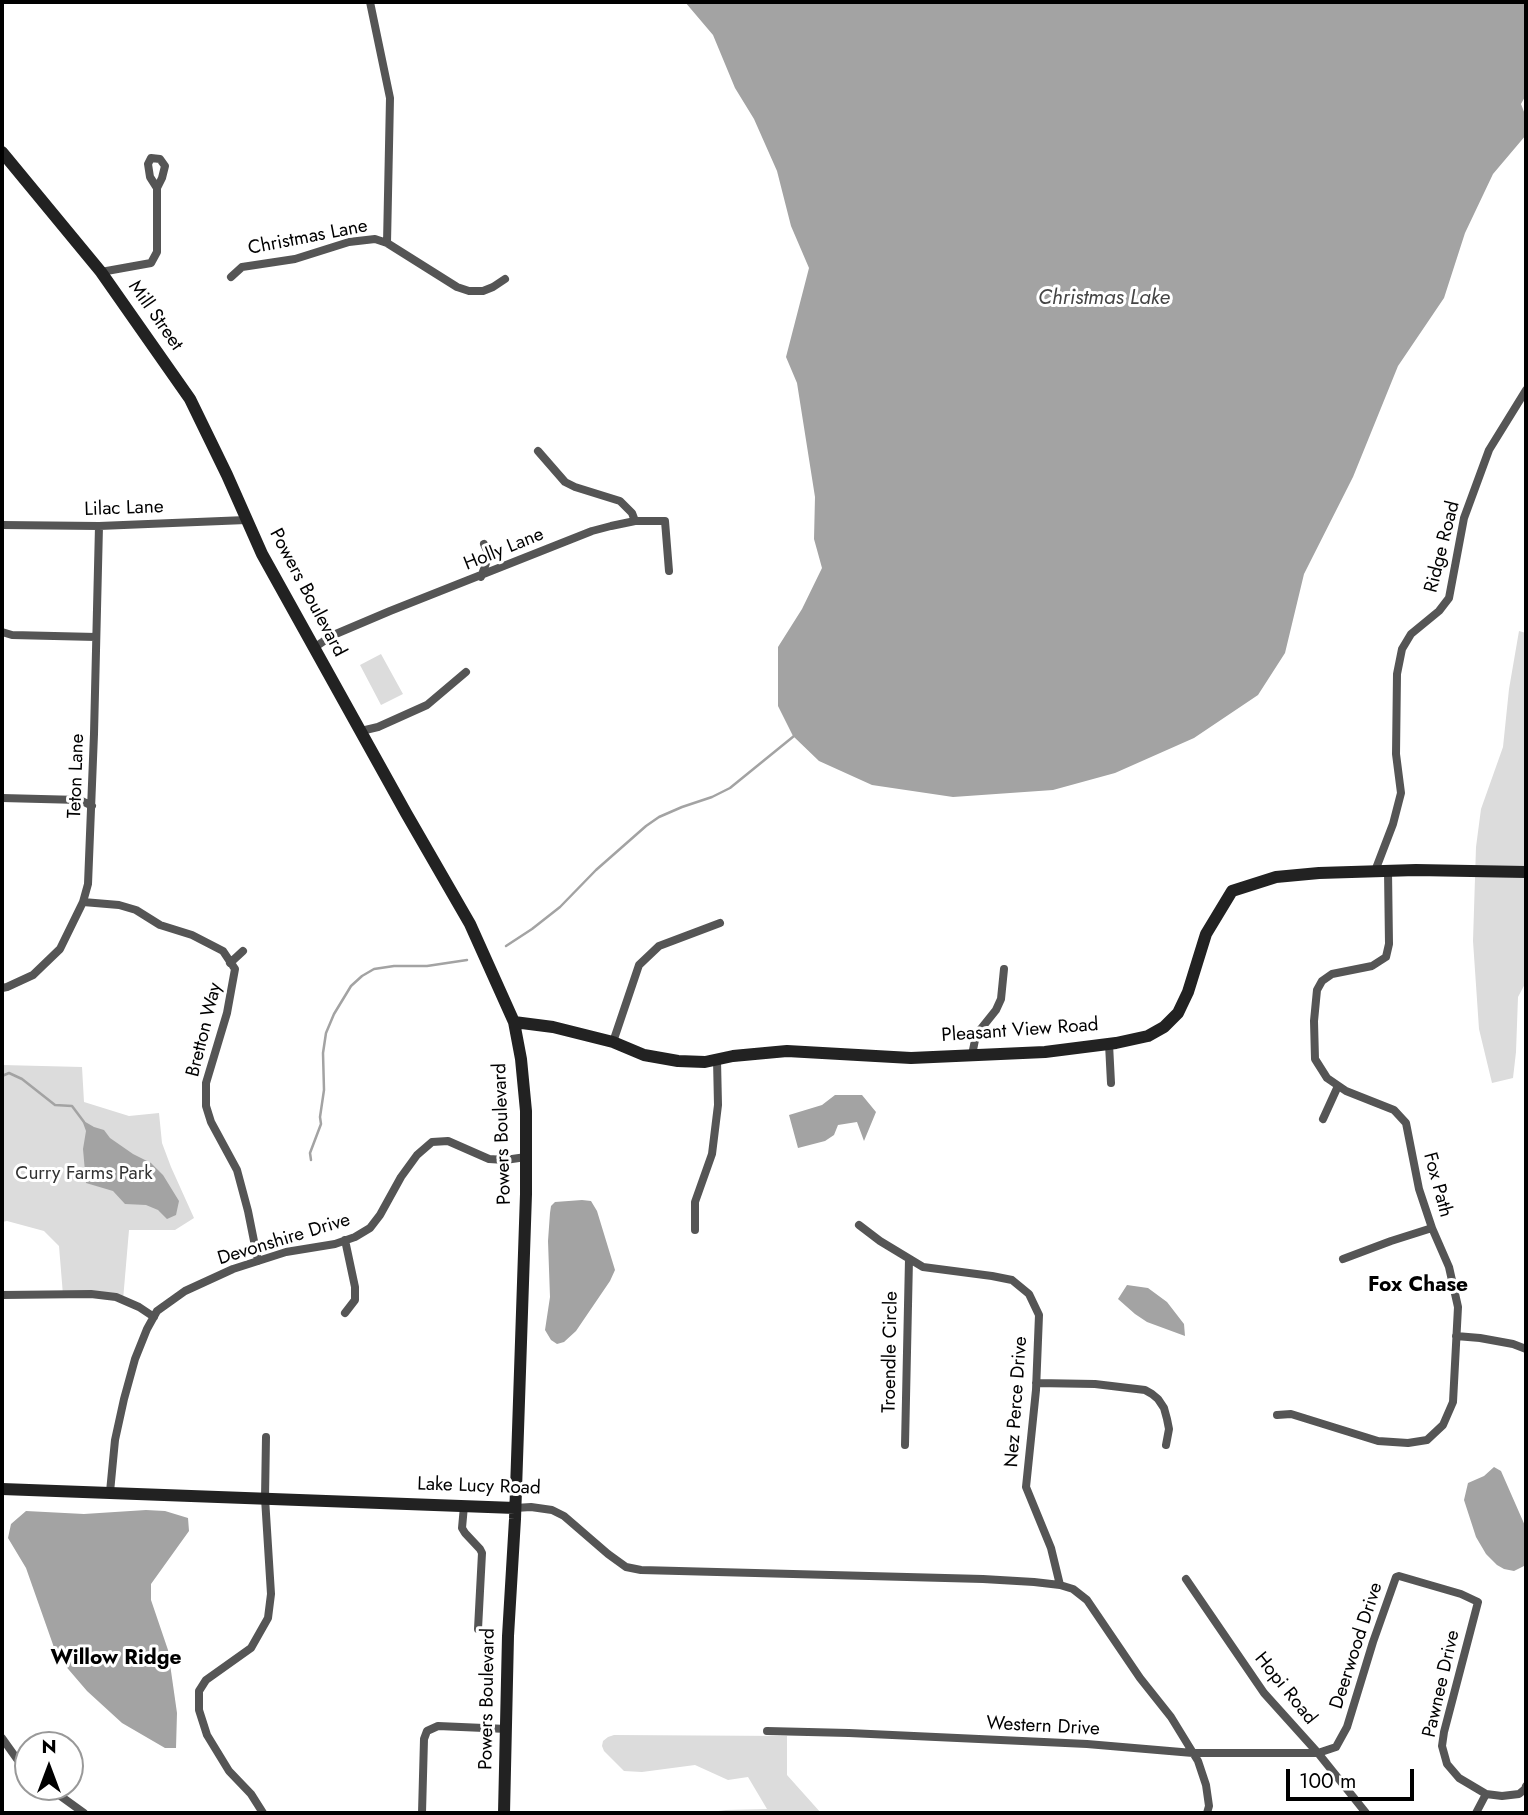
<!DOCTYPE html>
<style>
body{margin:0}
#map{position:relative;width:1528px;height:1815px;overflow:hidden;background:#fff;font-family:Jost,sans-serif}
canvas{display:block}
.frame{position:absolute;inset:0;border:4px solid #000;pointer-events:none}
.north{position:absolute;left:14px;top:1731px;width:70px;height:70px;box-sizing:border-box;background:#fff;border:2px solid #999;border-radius:50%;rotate:0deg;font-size:19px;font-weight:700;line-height:28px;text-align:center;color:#000}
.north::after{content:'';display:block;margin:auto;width:24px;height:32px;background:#000;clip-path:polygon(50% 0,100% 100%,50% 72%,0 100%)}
.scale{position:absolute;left:1286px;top:1769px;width:128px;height:32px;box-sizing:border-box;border:4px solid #000;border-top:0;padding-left:9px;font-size:21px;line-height:24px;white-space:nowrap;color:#000;-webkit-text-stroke:5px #fff;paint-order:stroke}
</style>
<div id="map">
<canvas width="1528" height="1815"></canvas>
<div class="frame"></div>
<div class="north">N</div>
<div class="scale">100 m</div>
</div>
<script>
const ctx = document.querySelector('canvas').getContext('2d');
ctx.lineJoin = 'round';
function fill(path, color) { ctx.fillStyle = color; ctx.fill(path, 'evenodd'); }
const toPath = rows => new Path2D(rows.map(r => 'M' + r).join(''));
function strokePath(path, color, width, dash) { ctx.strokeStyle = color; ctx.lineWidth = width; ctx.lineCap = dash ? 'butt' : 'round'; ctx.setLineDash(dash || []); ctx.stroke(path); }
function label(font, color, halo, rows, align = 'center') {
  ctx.font = font + ' Jost,sans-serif'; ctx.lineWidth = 6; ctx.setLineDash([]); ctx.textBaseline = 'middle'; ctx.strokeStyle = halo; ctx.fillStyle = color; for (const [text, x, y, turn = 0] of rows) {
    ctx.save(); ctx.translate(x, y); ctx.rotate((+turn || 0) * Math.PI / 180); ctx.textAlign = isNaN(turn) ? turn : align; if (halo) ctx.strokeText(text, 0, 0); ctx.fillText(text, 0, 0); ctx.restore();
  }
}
fill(toPath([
 [1519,631,1526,633,1526,982,1518,997,1516,1052,1513,1078,1492,1083,1479,1029,1473,941,1476,847,1481,809,1503,747,1509,689],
 [381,654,403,694,381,705,360,665],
 [2,1065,82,1067,84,1102,129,1116,159,1113,162,1143,171,1167,194,1218,175,1230,129,1230,123,1300,91,1294,78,1298,63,1295,59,1246,44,1231,7,1221,2,1222],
 [614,1735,787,1736,787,1775,821,1813,703,1813,726,1810,767,1809,748,1777,728,1780,695,1765,642,1772,624,1771,604,1751,602,1746,603,1741,608,1737]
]), '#dcdcdc');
fill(toPath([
 [685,2,1526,2,1526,95,1521,104,1526,117,1526,135,1493,174,1465,233,1444,298,1398,366,1353,477,1304,574,1285,653,1258,695,1194,738,1115,773,1053,790,953,797,872,785,819,761,793,736,778,706,778,647,802,609,822,568,814,539,815,497,797,383,786,357,809,268,791,226,777,171,754,119,735,88,713,35],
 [835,1095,862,1095,876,1112,864,1141,857,1122,838,1125,834,1135,825,1141,798,1148,789,1115,822,1105],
 [82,1120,94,1127,104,1130,110,1138,133,1154,151,1163,163,1175,179,1201,176,1215,167,1219,158,1210,146,1205,125,1204,113,1191,86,1183,83,1149,86,1131],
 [582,1200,591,1201,597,1211,615,1270,610,1281,576,1331,564,1342,557,1344,551,1340,545,1330,550,1297,548,1241,550,1213,551,1206,555,1202],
 [1127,1285,1148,1288,1167,1302,1184,1324,1185,1336,1147,1322,1135,1314,1118,1299],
 [1494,1467,1501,1471,1526,1528,1526,1561,1524,1566,1514,1571,1504,1569,1497,1565,1486,1554,1476,1537,1464,1500,1468,1483,1484,1476],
 [146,1510,165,1511,188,1518,189,1531,151,1584,151,1600,168,1650,177,1713,176,1748,165,1748,122,1723,87,1691,57,1656,26,1568,8,1538,11,1524,26,1511,84,1514]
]), '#a3a3a3');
strokePath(toPath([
 [506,946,532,929,560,907,596,870,646,826,659,817,682,807,712,797,730,788,794,736],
 [2,1076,9,1073,22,1079,55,1105,72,1106,84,1122],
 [311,1160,310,1153,321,1124,320,1117,324,1090,323,1053,326,1033,334,1014,351,986,362,976,374,969,394,966,427,966,467,960]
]), '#a3a3a3', 2.5);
strokePath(toPath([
 [370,2,390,98,387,243],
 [101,272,151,263,157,252,157,188,150,177,148,164,151,158,160,159,165,166,162,178,157,188],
 [231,277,242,267,295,259,349,242,375,239,387,243,457,287,469,291,483,291,493,287,505,279],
 [538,451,565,482,575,487,620,501,632,513,635,521],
 [2,525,99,526,246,520],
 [481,577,489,555,484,544],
 [2,632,12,635,96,637],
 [314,648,331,636,390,611,592,531,611,526,635,521,665,521,669,571],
 [361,731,378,727,427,705,466,672],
 [2,798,80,800,92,806],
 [1375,871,1393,824,1401,793,1396,754,1397,674,1402,649,1411,634,1439,611,1449,598,1464,518,1489,450,1526,390],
 [83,902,119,905,136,910,160,925,192,935,223,951,235,969,227,1013,206,1083,206,1106,211,1122,237,1170,248,1211,258,1261],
 [230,963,243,951],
 [2,988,7,987,33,975,60,949,83,902,88,884,94,734,99,526],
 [613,1042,639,965,659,946,720,923],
 [1109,1044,1111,1083],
 [972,1055,976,1035,996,1010,1001,999,1004,969],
 [1323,1119,1338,1086],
 [859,1225,880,1241,923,1267,992,1276,1012,1280,1029,1294,1039,1315,1036,1390,1026,1487,1051,1548,1060,1585,1073,1589,1087,1600,1140,1678,1171,1717,1198,1761,1206,1785,1209,1806,1207,1813],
 [695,1230,695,1202,712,1154,718,1105,717,1060],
 [345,1240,355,1287,355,1300,345,1313],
 [1343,1259,1391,1241,1432,1228],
 [2,1295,91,1294,116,1297,139,1307,154,1317],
 [1456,1336,1480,1338,1513,1344,1526,1349],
 [1036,1383,1095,1384,1145,1390,1152,1394,1158,1399,1164,1408,1167,1419,1169,1429,1166,1445],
 [1277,1415,1291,1414,1378,1441,1408,1443,1427,1440,1443,1425,1453,1402,1458,1307,1449,1267,1432,1228,1419,1189,1406,1123,1394,1110,1346,1091,1327,1078,1315,1059,1314,1021,1317,990,1322,981,1332,974,1372,966,1386,957,1389,944,1388,871],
 [905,1445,909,1259],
 [110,1492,115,1440,124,1399,135,1359,147,1329,157,1311,185,1291,233,1269,286,1252,335,1244,355,1237,370,1228,380,1215,401,1177,417,1155,432,1142,448,1141,489,1159,505,1160,526,1157],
 [464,1506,462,1528,465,1533,480,1549,482,1553,478,1629],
 [515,1508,531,1507,552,1510,564,1516,608,1554,626,1567,641,1570,983,1579,1034,1582,1060,1585],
 [1186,1579,1264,1693,1318,1753,1366,1813],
 [767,1731,849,1733,1087,1744,1193,1753,1318,1753,1336,1747,1347,1727,1373,1642,1396,1577,1399,1576,1461,1594,1478,1602,1444,1732,1442,1746,1447,1764,1459,1778,1486,1794,1502,1796,1519,1794,1525,1789,1526,1786],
 [2,1738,17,1759,28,1769],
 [48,1787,84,1813],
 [263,1813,251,1794,229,1771,207,1735,199,1710,199,1691,206,1680,251,1648,268,1618,271,1594,265,1498,266,1437],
 [422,1813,424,1739,427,1731,438,1726,507,1729],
 [1476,1813,1486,1794]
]), '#555', 8);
strokePath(toPath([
 [2,152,101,272,190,399,227,475,262,554,406,813,470,924,514,1022,521,1059,526,1111,526,1194,515,1519,508,1636,504,1813],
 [514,1022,553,1027,613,1042,644,1055,678,1061,705,1062,733,1056,787,1051,911,1058,1045,1052,1116,1043,1148,1036,1164,1027,1178,1013,1188,992,1206,934,1232,891,1276,877,1319,873,1416,870,1526,872],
 [2,1489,515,1508]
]), '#222', 12);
label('19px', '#000', '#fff', [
 ["Christmas Lane",308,238,-11],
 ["Mill Street",155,316,55],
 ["Lilac Lane",124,509,-2],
 ["Ridge Road",1443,547,-76],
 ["Holly Lane",504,550,-22],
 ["Powers Boulevard",307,593,62],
 ["Teton Lane",77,776,-88],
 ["Bretton Way",205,1030,-76],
 ["Pleasant View Road",1020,1031,-4],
 ["Powers Boulevard",503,1134,-92],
 ["Fox Path",1437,1185,75],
 ["Devonshire Drive",284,1240,-17],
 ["Troendle Circle",891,1352,-89],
 ["Nez Perce Drive",1017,1402,-86],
 ["Lake Lucy Road",479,1487,2],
 ["Deerwood Drive",1357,1646,-72],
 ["Pawnee Drive",1442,1684,-77],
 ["Hopi Road",1285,1689,51],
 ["Powers Boulevard",488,1699,-89],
 ["Western Drive",1043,1727,3]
]);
label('19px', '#333', '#fff', [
 ["Curry Farms Park",84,1174]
]);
label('italic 21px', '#444', '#fff', [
 ["Christmas Lake",1104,299]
]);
label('bold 21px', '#000', '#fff', [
 ["Fox Chase",1418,1286],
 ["Willow Ridge",116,1659]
]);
</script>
